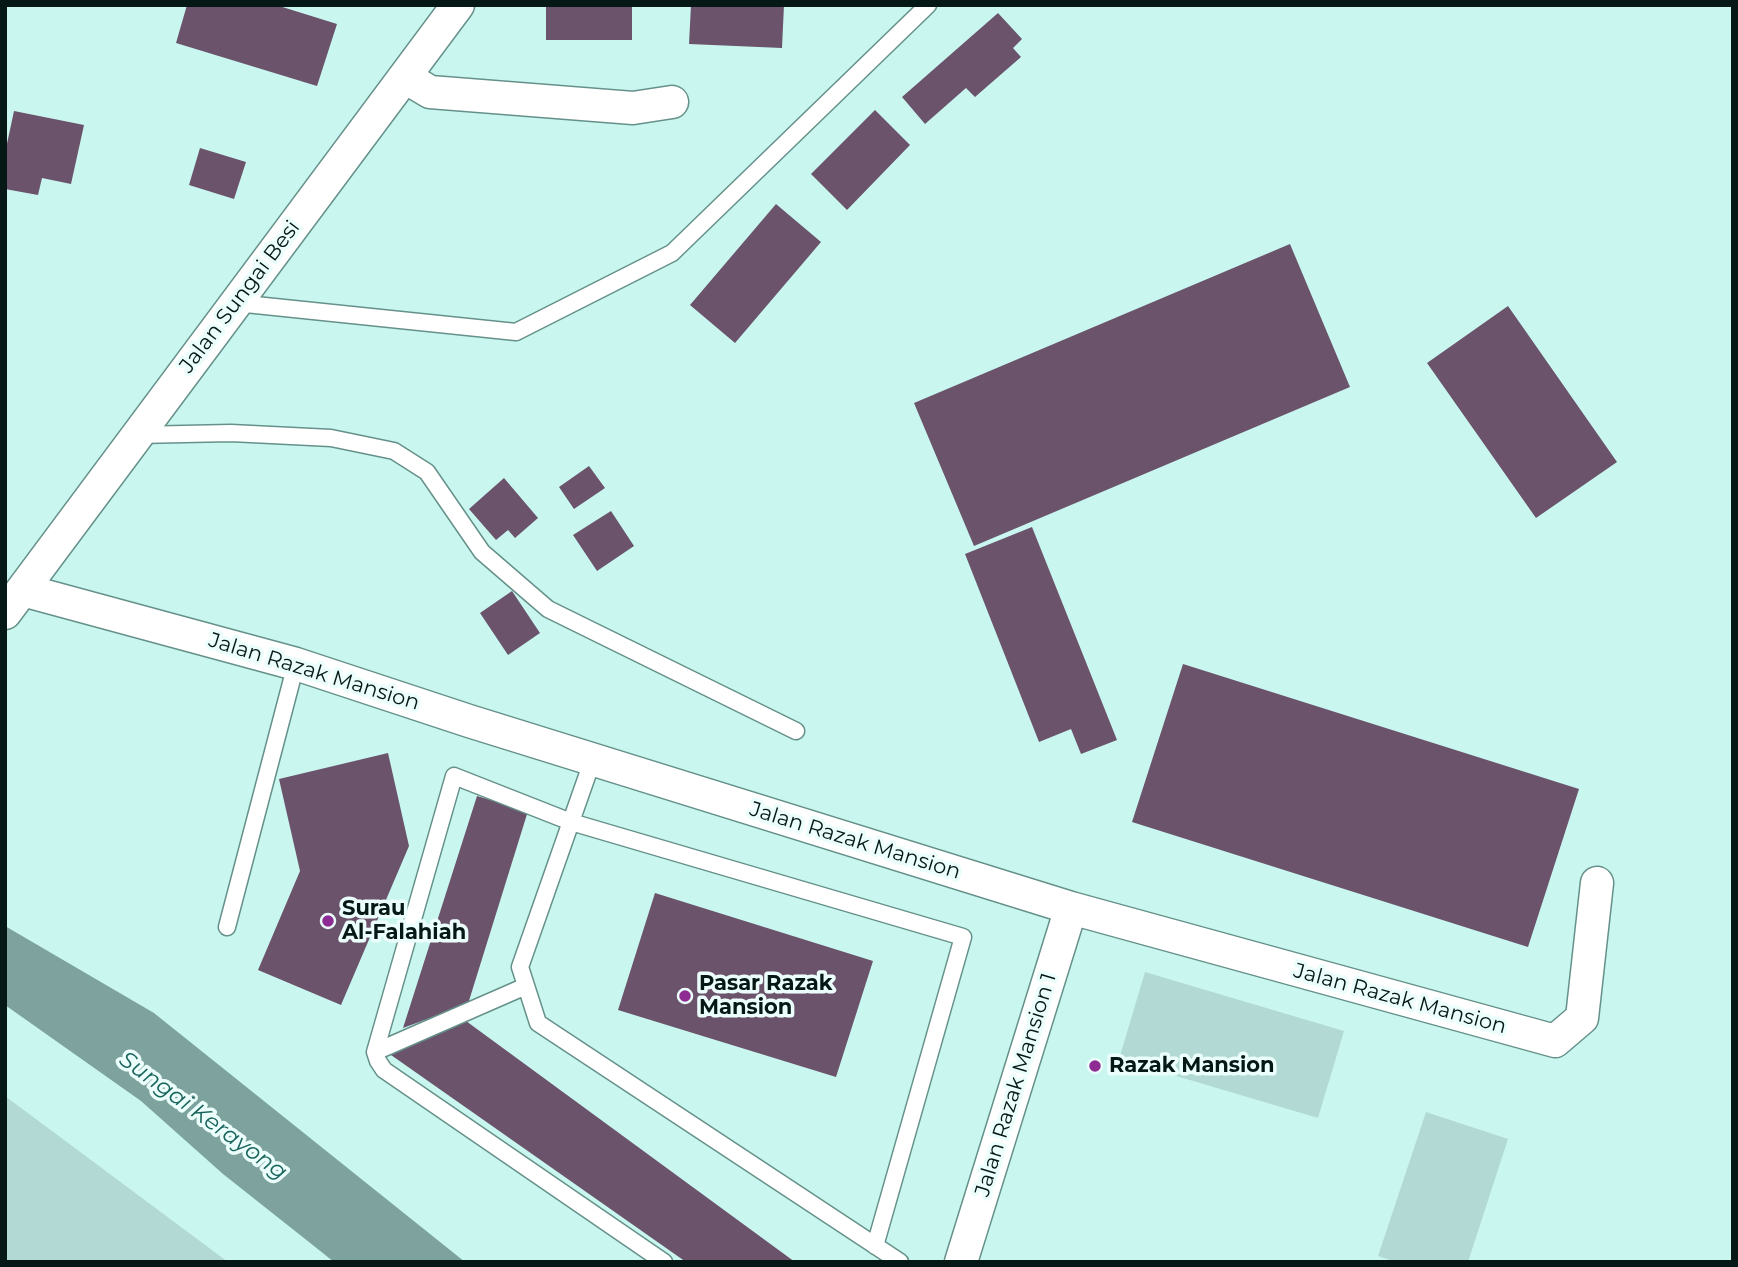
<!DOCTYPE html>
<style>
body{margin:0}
#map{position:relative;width:1738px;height:1267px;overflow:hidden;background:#c9f7f0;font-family:Montserrat,sans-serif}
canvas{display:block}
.frame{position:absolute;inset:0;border:7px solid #061815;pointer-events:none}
</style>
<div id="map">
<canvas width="1738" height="1267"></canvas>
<div class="frame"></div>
</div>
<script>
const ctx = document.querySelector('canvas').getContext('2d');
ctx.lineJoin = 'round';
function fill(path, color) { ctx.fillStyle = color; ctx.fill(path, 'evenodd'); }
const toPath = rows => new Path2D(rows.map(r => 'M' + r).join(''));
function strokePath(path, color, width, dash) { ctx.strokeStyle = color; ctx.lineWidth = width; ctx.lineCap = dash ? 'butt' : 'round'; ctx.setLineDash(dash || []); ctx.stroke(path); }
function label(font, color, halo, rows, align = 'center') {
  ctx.font = font + ' Montserrat,sans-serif'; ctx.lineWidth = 7; ctx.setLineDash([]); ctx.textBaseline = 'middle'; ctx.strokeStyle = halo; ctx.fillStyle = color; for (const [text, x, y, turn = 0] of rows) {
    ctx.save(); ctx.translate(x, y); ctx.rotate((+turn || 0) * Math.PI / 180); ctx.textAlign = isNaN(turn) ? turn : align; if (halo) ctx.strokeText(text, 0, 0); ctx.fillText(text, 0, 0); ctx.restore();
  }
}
fill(toPath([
 [1145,972,1344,1031,1318,1118,1119,1059],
 [5,1096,228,1262,5,1262],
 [1426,1112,1508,1139,1468,1262,1396,1262,1378,1256]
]), '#b2d9d3');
fill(toPath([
 [5,926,154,1013,465,1262,334,1262,319,1250,223,1174,141,1101,5,1005]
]), '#7ea39e');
fill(toPath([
 [187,5,276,5,337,24,317,86,176,43],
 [546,5,632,5,632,40,546,40],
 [691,5,784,5,782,48,689,44],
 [998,13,1022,39,1013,48,1021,57,975,97,966,88,925,124,902,97],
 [875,110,910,145,847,210,811,174],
 [14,111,84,125,71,184,42,178,38,195,5,189,5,153],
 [200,148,246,162,234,199,189,185],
 [776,204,821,242,735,343,690,305],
 [1290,244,1350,387,974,546,914,403],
 [1508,306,1617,462,1536,518,1427,363],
 [589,466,605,488,574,509,559,487],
 [504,478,538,518,515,538,508,530,496,540,469,509],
 [611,511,634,546,597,571,573,535],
 [1032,527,1117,740,1081,754,1071,729,1039,742,965,554],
 [512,591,540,633,508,655,480,613],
 [1183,664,1579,789,1528,947,1132,822],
 [388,753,409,846,341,1005,258,970,300,871,279,779],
 [477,796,528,811,468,1004,403,1028],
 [655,893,873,961,836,1077,618,1010],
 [466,1021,795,1262,686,1262,391,1055]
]), '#6b536b');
const service = toPath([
 [236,303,516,332,672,253,928,5],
 [137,435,231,433,331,438,394,451,427,472,482,552,548,609,796,731],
 [593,759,520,967,538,1023,900,1262],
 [227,927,296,664],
 [375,1052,526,986],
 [664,1262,384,1070,378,1061,375,1052,454,776,571,822,963,937,875,1246]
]);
const minor = toPath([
 [405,77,430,92,633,108,672,102],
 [23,590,296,664,469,721,1071,908,1555,1041,1582,1018,1597,883],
 [5,613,458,5],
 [961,1262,1071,908]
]);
strokePath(service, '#66918a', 19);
strokePath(minor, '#66918a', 35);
strokePath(service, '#fff', 16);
strokePath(minor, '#fff', 32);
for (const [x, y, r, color] of [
 [328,921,7,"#8e2c94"],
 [685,996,7,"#8e2c94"],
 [1095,1066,7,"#8e2c94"]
]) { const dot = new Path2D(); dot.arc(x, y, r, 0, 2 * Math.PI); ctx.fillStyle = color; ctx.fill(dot); strokePath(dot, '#ecfefb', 2.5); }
label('21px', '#061815', '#ecfefb', [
 ["Jalan Sungai Besi",240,297,-53],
 ["Jalan Razak Mansion",314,672,17],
 ["Jalan Razak Mansion",855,841,17],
 ["Jalan Razak Mansion",1400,999,15],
 ["Jalan Razak Mansion 1",1016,1085,-73]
]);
label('bold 21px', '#061815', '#ecfefb', [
 ["Surau",342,909],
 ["Al-Falahiah",342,933],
 ["Pasar Razak",699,984],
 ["Mansion",699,1008],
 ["Razak Mansion",1109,1066]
], 'left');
label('italic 23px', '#19645c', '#ecfefb', [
 ["Sungai Kerayong",203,1116,36]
]);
</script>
